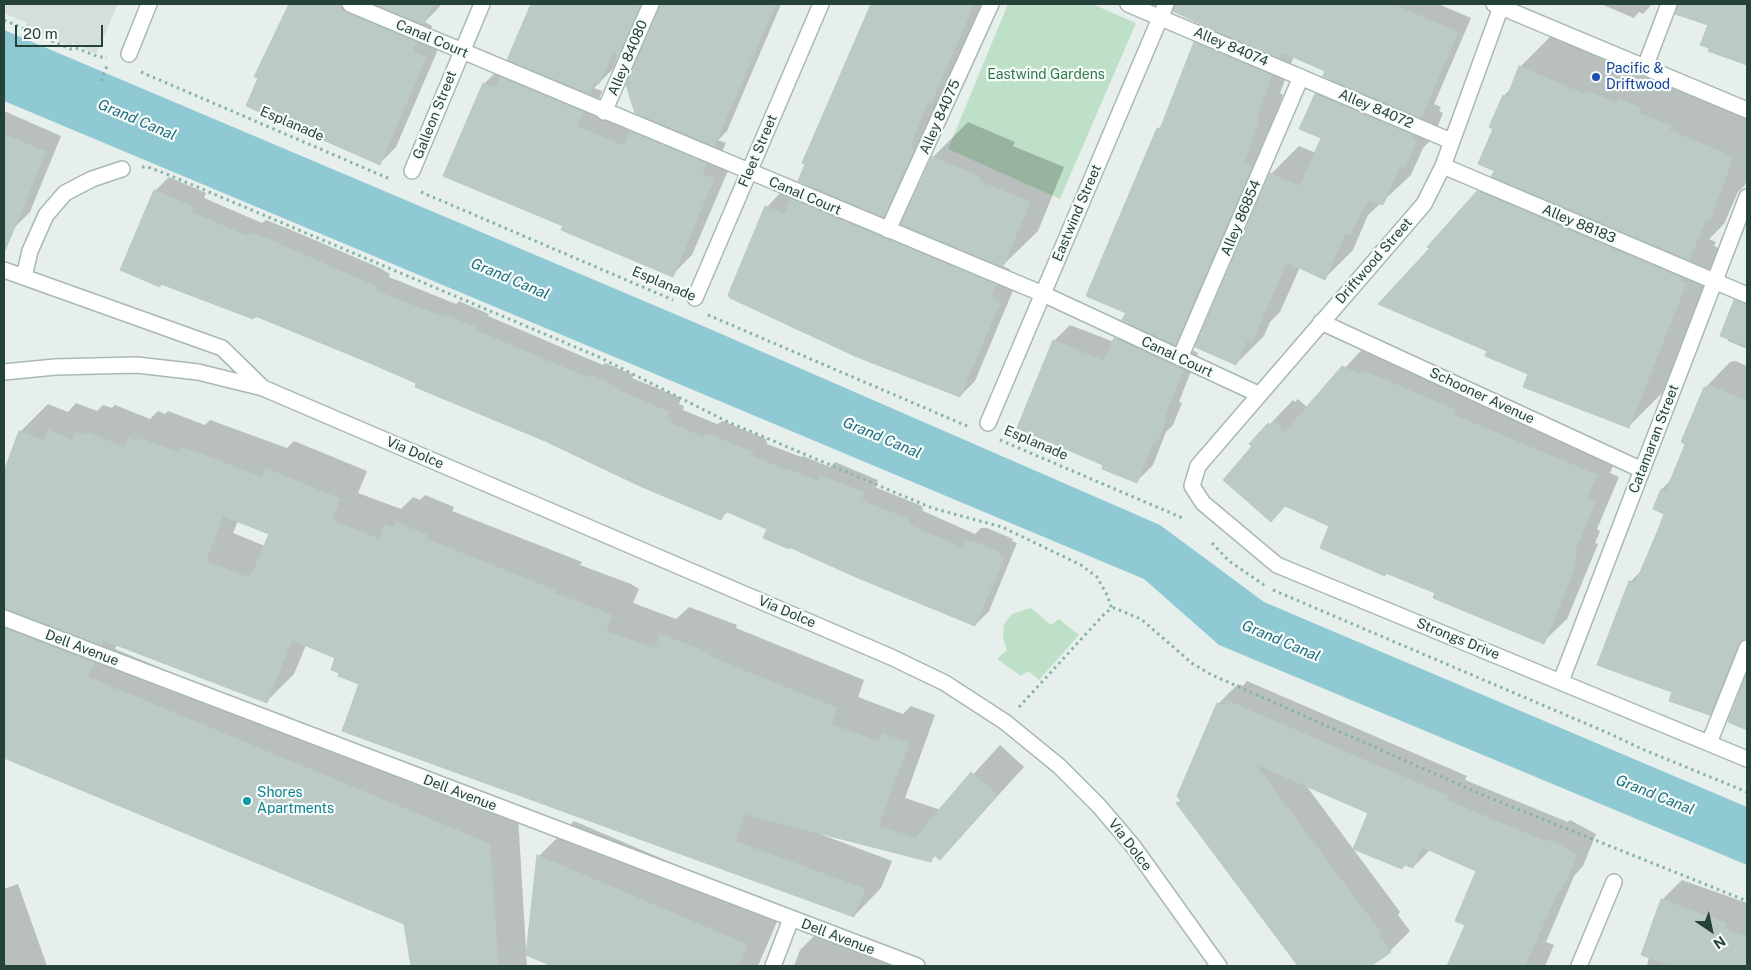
<!DOCTYPE html>
<style>
body{margin:0}
#map{position:relative;width:1751px;height:970px;overflow:hidden;background:#e6efeb;font-family:"Public Sans",sans-serif}
canvas{display:block}
.frame{position:absolute;inset:0;border:5px solid #24423a;pointer-events:none}
.north{position:absolute;left:1686px;top:905px;width:50px;height:50px;-webkit-text-stroke:4px #f7fbf9;paint-order:stroke;rotate:146deg;font-size:14px;font-weight:700;line-height:20px;text-align:center;color:#24423a}
.north::after{content:'';display:block;margin:auto;width:18px;height:22px;background:#24423a;clip-path:polygon(50% 0,100% 100%,50% 72%,0 100%)}
.scale{position:absolute;left:15px;top:25px;width:88px;height:22px;box-sizing:border-box;border:2px solid #24423a;border-top:0;padding-left:6px;font-size:15px;line-height:18px;white-space:nowrap;color:#24423a;-webkit-text-stroke:4px #f7fbf9;paint-order:stroke}
</style>
<div id="map">
<canvas width="1751" height="970"></canvas>
<div class="frame"></div>
<div class="north">N</div>
<div class="scale">20 m</div>
</div>
<script>
const ctx = document.querySelector('canvas').getContext('2d');
ctx.lineJoin = 'round';
function fill(path, color) { ctx.fillStyle = color; ctx.fill(path, 'evenodd'); }
const toPath = rows => new Path2D(rows.map(r => 'M' + r).join(''));
function strokePath(path, color, width, dash) { ctx.strokeStyle = color; ctx.lineWidth = width; ctx.lineCap = dash ? 'butt' : 'round'; ctx.setLineDash(dash || []); ctx.stroke(path); }
function label(font, color, halo, rows, align = 'center') {
  ctx.font = font + ' "Public Sans",sans-serif'; ctx.lineWidth = 4.5; ctx.setLineDash([]); ctx.textBaseline = 'middle'; ctx.strokeStyle = halo; ctx.fillStyle = color; for (const [text, x, y, turn = 0] of rows) {
    ctx.save(); ctx.translate(x, y); ctx.rotate((+turn || 0) * Math.PI / 180); ctx.textAlign = isNaN(turn) ? turn : align; if (halo) ctx.strokeText(text, 0, 0); ctx.fillText(text, 0, 0); ctx.restore();
  }
}
fill(toPath([
 [4,4,118,4,96,54,73,43,71,47,25,27,27,23,4,13]
]), '#d4dfda');
fill(toPath([
 [1008,4,1092,4,1136,23,1060,199,948,149],
 [1031,608,1051,625,1059,619,1079,635,1039,680,1028,671,1021,676,997,659,1007,650,1003,638,1004,624,1012,614]
]), '#bfe0c8');
fill(toPath([
 [4,30,703,326,1160,525,1264,602,1747,807,1747,865,1219,645,1144,579,4,101]
]), '#8ec9d4');
fill(toPath([
 [290,4,442,4,425,22,432,26,429,35,442,40,396,147,380,163,256,76],
 [531,4,648,4,631,42,619,54,613,69,594,88,602,91,597,105,639,124,646,116,660,4,781,4,727,131,718,140,726,143,721,154,733,159,692,255,672,275,565,226,484,84,504,64,512,67,516,62,509,59],
 [872,4,982,4,946,86,941,92,899,200,883,216,902,224,933,157,968,122,1015,142,1013,146,1064,167,1038,231,1002,266,1010,269,1005,281,1014,288,975,381,960,396,858,356,789,326,767,207,781,192,794,197,808,184,807,164,803,162],
 [1200,4,1438,4,1471,18,1434,104,1441,107,1439,111,1443,113,1433,138,1423,148,1411,175,1368,215,1353,250,1325,278,1300,267,1280,312,1270,322,1264,336,1236,364,1271,174,1299,146,1316,153,1322,137,1301,128,1316,94,1332,79,1327,70,1294,56,1280,93,1283,95,1199,320,1176,343,1198,353,1179,402,1182,403,1173,425,1166,432,1153,465,1137,481,1105,464,1054,341,1070,325,1114,342,1131,323,1127,312,1158,129,1165,122,1195,43,1212,27,1194,19],
 [1601,4,1652,4,1643,14,1639,12,1634,18],
 [1689,4,1747,4,1747,64,1710,50,1709,24,1695,6],
 [1555,32,1747,113,1747,178,1745,185,1738,192,1724,224,1709,239,1716,242,1714,246,1720,249,1664,391,1629,426,1489,350,1432,247,1497,171,1494,128,1504,96,1512,87,1520,67],
 [4,111,61,136,30,212,14,228,4,224],
 [169,177,206,193,204,198,262,223,266,220,289,229,380,268,390,274,389,277,456,304,459,301,489,314,488,316,603,365,605,363,634,375,632,378,681,398,679,404,684,406,683,410,717,424,723,421,766,439,767,444,801,457,803,456,830,467,835,462,878,480,875,487,922,506,923,511,975,534,981,528,987,528,1013,539,1012,541,1017,543,989,611,975,625,790,546,788,548,768,528,728,511,721,518,418,382,255,316,253,318,155,191],
 [1747,291,1747,349,1728,341,1733,305],
 [1367,344,1386,347,1479,386,1477,391,1619,451,1610,473,1619,477,1597,529,1600,531,1595,543,1598,544,1567,619,1543,642,1437,592,1331,526,1251,444,1293,400,1295,402,1298,399,1308,408],
 [1735,361,1747,366,1747,658,1735,688,1710,714,1670,700,1674,691,1630,582,1643,569,1666,513,1654,508,1662,489,1672,479,1705,388,1730,362],
 [76,403,97,411,103,405,112,408,115,405,150,419,158,411,165,414,168,411,205,425,210,420,287,448,294,441,367,471,358,493,401,509,413,497,420,500,425,495,454,507,452,511,582,562,580,565,631,584,639,589,633,603,676,619,689,607,737,625,736,628,864,680,858,697,903,714,911,706,935,715,905,798,941,810,1000,745,1024,767,940,859,936,855,930,861,820,832,820,834,892,861,881,888,854,916,361,683,336,658,306,645,294,674,266,702,117,645,115,649,518,816,527,966,412,966,406,924,4,757,4,475,20,432,48,404,68,412],
 [238,521,271,533,265,546,233,533],
 [1747,676,1747,728,1729,721],
 [1247,681,1467,776,1465,780,1568,822,1570,820,1596,834,1583,866,1574,876,1546,942,1554,945,1545,966,1448,966,1466,924,1477,870,1430,850,1413,867,1370,812,1305,784,1400,912,1398,915,1410,931,1390,951,1361,966,1300,966,1178,803,1182,800,1218,704,1238,684,1243,686],
 [574,821,782,910,758,966,555,966,528,955,539,856],
 [1682,880,1747,903,1747,966,1647,966,1662,900],
 [18,884,47,966,4,966,4,889],
 [817,933,906,966,794,966,800,950]
]), '#0003');
const building = toPath([
 [289,4,341,4,346,13,417,42,413,51,426,57,380,165,246,106,258,78,254,77,289,4],
 [374,4,433,4,424,25,374,4],
 [531,4,641,4,617,58,615,48,599,84,594,82,590,94,507,60,531,4],
 [660,4,776,4,714,146,635,113,626,85,660,4],
 [871,4,974,4,931,103,928,102,911,143,911,148,914,150,884,217,798,181,805,164,802,163,871,4],
 [1175,4,1392,4,1458,32,1421,118,1323,76,1325,71,1281,52,1279,58,1202,25,1173,11,1175,4],
 [1678,4,1747,4,1747,65,1708,51,1709,48,1700,45,1708,25,1675,14,1678,4],
 [1194,42,1272,75,1257,117,1260,118,1244,163,1252,166,1175,345,1122,320,1126,313,1086,296,1157,128,1160,129,1194,42],
 [1519,66,1584,94,1586,90,1616,103,1618,98,1641,108,1639,113,1671,126,1669,130,1733,157,1710,221,1706,220,1689,260,1491,176,1495,171,1478,164,1493,129,1489,127,1503,95,1507,97,1519,66],
 [500,77,583,112,577,126,624,146,630,131,707,163,702,174,714,179,673,277,561,230,563,226,443,176,483,83,495,88,500,77],
 [1315,94,1413,135,1412,139,1416,141,1405,168,1400,166,1383,205,1368,200,1350,235,1345,234,1325,280,1287,262,1252,342,1247,340,1236,365,1195,347,1270,173,1300,186,1321,138,1299,129,1315,94],
 [4,134,46,152,4,253,4,134],
 [932,157,981,177,979,181,1030,202,1003,267,901,224,932,157],
 [154,190,194,207,191,212,247,236,251,233,275,242,366,282,378,287,376,291,443,317,444,314,477,328,475,330,589,378,591,375,621,389,620,391,669,412,666,418,671,420,670,423,703,437,708,434,752,452,754,457,786,470,789,469,818,481,820,475,865,493,862,501,909,519,910,525,963,548,966,541,972,543,973,541,1000,552,1000,555,1005,557,975,626,858,578,789,547,789,549,763,538,767,529,725,511,721,520,642,487,545,441,415,387,416,383,365,361,258,317,254,317,253,319,161,284,160,287,120,270,154,190],
 [1477,191,1682,278,1680,281,1686,284,1629,428,1523,387,1528,374,1485,356,1487,351,1378,304,1430,248,1427,247,1477,191],
 [791,199,996,284,991,296,998,300,997,302,1000,303,960,397,857,357,730,298,728,295,765,206,785,214,791,199],
 [1734,300,1747,304,1747,346,1720,336,1734,300],
 [1114,338,1183,370,1164,418,1167,419,1157,442,1154,441,1137,483,1102,469,1103,465,1017,428,1053,340,1104,361,1114,338],
 [1342,366,1360,374,1362,370,1456,410,1454,415,1597,475,1587,497,1596,501,1574,553,1577,555,1573,566,1575,567,1544,644,1433,598,1435,593,1386,573,1385,576,1320,548,1329,526,1285,506,1271,522,1223,480,1252,446,1249,444,1268,423,1271,425,1274,421,1285,432,1342,366],
 [1709,385,1747,401,1747,639,1738,645,1710,715,1669,701,1672,692,1597,665,1629,581,1635,584,1658,530,1664,514,1653,509,1661,489,1666,491,1684,447,1685,444,1681,442,1704,387,1708,388,1709,385],
 [48,430,72,440,75,432,85,435,86,432,125,447,129,438,138,442,140,438,179,453,182,447,262,477,265,468,340,499,332,520,379,539,384,524,394,528,396,522,427,535,426,539,555,590,554,593,603,611,612,616,606,631,655,649,660,634,710,653,709,656,837,708,831,724,879,742,882,733,909,743,878,826,915,838,971,772,998,795,940,860,933,854,931,862,744,814,735,841,865,889,854,917,342,731,359,684,338,676,339,673,331,670,335,658,292,640,267,703,103,640,101,645,4,609,4,471,19,431,44,441,48,430],
 [223,516,269,534,250,578,206,561,223,516],
 [4,628,94,662,88,677,490,844,498,966,411,966,404,924,4,758,4,628],
 [1747,673,1747,730,1728,722,1747,673],
 [1226,700,1448,796,1446,800,1547,842,1549,839,1577,855,1563,887,1555,898,1525,966,1447,966,1465,925,1455,921,1476,871,1422,847,1413,868,1405,865,1402,869,1353,849,1368,813,1255,764,1381,933,1378,935,1391,952,1371,966,1298,966,1176,803,1181,801,1177,796,1217,703,1224,706,1226,700],
 [537,855,748,945,739,966,552,966,526,955,537,855],
 [1661,899,1726,923,1724,928,1747,937,1747,966,1673,966,1641,955,1661,899]
]);
fill(building, '#bbcac4');
strokePath(building, '#b8c9c2', 1);
const minor = toPath([
 [350,4,1043,294,1258,394],
 [1128,4,1451,141],
 [1494,4,1747,110],
 [1502,4,1443,166,1424,204,1198,466,1192,486,1203,503,1277,565,1747,759],
 [129,54,149,4],
 [1645,67,1669,4],
 [604,112,651,4],
 [1443,166,1747,295],
 [412,171,482,4],
 [888,230,991,4],
 [4,270,222,348,262,387],
 [24,277,30,251,46,215,65,193,92,179,122,169],
 [695,298,821,4],
 [1321,322,1642,470],
 [1180,358,1301,77],
 [4,372,55,367,137,365,198,372,263,388,891,657,945,683,1005,722,1059,766,1099,806,1133,846,1219,966],
 [988,423,1166,4],
 [4,618,917,966],
 [1561,681,1747,197],
 [1709,743,1747,648],
 [773,966,791,919],
 [1579,966,1614,882]
]);
strokePath(minor, '#a8b8b2', 18);
strokePath(toPath([
 [4,20,70,49,76,48,99,57,107,57],
 [141,72,390,179],
 [101,81,108,63],
 [142,167,148,167,169,175,599,357,726,421,932,508,1002,527,1081,565,1097,577,1107,595,1112,609],
 [421,192,673,300],
 [708,315,967,426],
 [1000,440,1185,519],
 [1212,543,1229,561,1267,587],
 [1273,590,1608,733,1642,749,1747,792],
 [1019,707,1106,612,1114,608,1141,619,1193,664,1212,675,1485,796,1747,901]
]), '#86b3a5', 3, [2.5, 4]);
strokePath(minor, '#fff', 15);
for (const [x, y, r, color] of [
 [1596,77,5,"#1a4fb4"],
 [247,801,5,"#0f9aa8"]
]) { const dot = new Path2D(); dot.arc(x, y, r, 0, 2 * Math.PI); ctx.fillStyle = color; ctx.fill(dot); strokePath(dot, '#f7fbf9', 2); }
label('14px', '#24423a', '#f7fbf9', [
 ["Canal Court",432,39,23],
 ["Alley 84074",1231,47,23],
 ["Alley 84080",628,58,-67],
 ["Alley 84072",1376,109,23],
 ["Galleon Street",435,115,-68],
 ["Alley 84075",940,117,-66],
 ["Esplanade",292,124,23],
 ["Fleet Street",758,151,-67],
 ["Canal Court",805,196,23],
 ["Eastwind Street",1077,213,-67],
 ["Alley 86854",1241,218,-67],
 ["Alley 88183",1579,224,23],
 ["Driftwood Street",1374,261,-49],
 ["Esplanade",664,284,23],
 ["Canal Court",1177,357,25],
 ["Schooner Avenue",1482,396,25],
 ["Catamaran Street",1654,439,-69],
 ["Esplanade",1036,443,23],
 ["Via Dolce",415,453,23],
 ["Via Dolce",787,612,23],
 ["Strongs Drive",1458,639,22],
 ["Dell Avenue",82,648,21],
 ["Dell Avenue",460,793,21],
 ["Via Dolce",1130,845,52],
 ["Dell Avenue",838,937,21]
]);
label('14px', '#164399', '#f7fbf9', [
 ["Pacific &",1606,69],
 ["Driftwood",1606,85]
], 'left');
label('14px', '#2d7a4b', '#f7fbf9', [
 ["Eastwind Gardens",1046,75]
]);
label('14px', '#0d838f', '#f7fbf9', [
 ["Shores",257,793],
 ["Apartments",257,809]
], 'left');
label('italic 15px', '#1c6f80', '#f7fbf9', [
 ["Grand Canal",137,120,23],
 ["Grand Canal",510,279,23],
 ["Grand Canal",882,438,23],
 ["Grand Canal",1281,641,23],
 ["Grand Canal",1655,795,22]
]);
</script>
